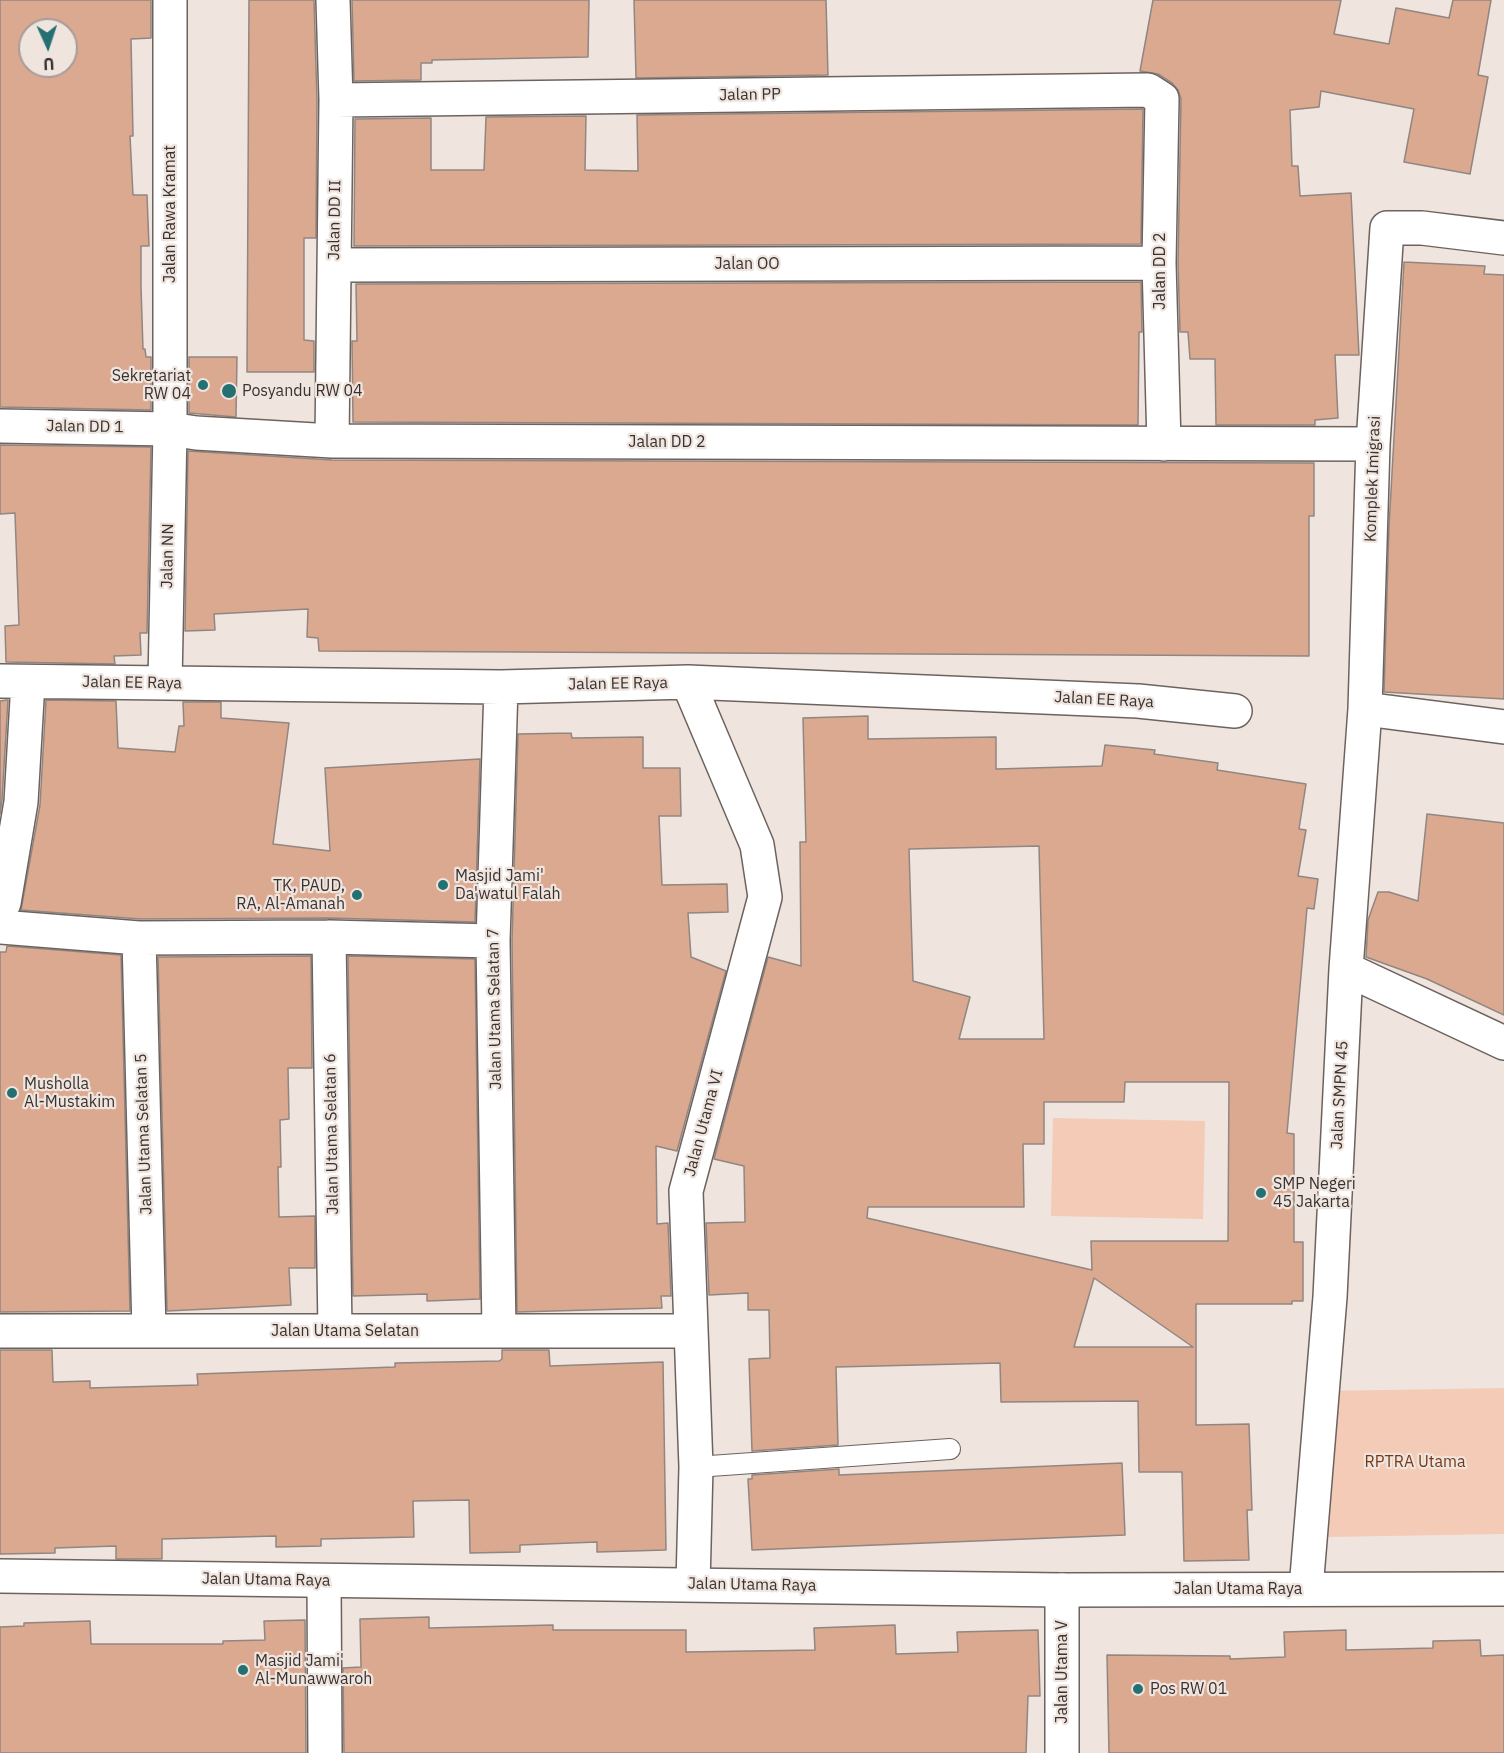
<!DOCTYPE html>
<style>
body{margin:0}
#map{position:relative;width:1504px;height:1753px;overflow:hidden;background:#f0e4de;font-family:"IBM Plex Sans",sans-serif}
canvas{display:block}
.north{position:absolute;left:18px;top:18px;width:60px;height:60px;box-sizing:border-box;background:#f0e4de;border:2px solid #a69d99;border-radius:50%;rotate:177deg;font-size:16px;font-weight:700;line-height:24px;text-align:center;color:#383331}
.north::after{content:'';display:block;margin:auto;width:21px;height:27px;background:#247072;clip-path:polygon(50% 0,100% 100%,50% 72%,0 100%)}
</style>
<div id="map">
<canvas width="1504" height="1753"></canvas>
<div class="north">U</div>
</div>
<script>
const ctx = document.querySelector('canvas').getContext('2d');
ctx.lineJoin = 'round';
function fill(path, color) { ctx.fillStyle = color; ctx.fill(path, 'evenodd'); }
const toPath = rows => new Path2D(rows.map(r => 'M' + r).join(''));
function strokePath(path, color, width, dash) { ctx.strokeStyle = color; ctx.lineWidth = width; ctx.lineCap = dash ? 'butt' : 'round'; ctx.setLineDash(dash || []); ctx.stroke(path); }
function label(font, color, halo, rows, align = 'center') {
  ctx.font = font + ' "IBM Plex Sans",sans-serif'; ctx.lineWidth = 4.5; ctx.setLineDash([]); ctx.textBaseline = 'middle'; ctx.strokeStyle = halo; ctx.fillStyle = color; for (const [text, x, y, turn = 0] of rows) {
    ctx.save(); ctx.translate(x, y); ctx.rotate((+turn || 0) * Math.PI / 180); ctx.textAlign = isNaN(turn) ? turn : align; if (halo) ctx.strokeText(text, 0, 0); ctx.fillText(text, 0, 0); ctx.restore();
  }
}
fill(toPath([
 [1053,1118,1205,1121,1203,1219,1051,1216],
 [1504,1388,1504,1534,1327,1537,1325,1391]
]), '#f3cbb6');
const building = toPath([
 [0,0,151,0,151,38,131,39,133,136,130,136,133,195,147,195,149,246,141,246,141,287,143,349,145,349,146,357,151,357,151,410,0,407,0,0],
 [30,30,66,30,66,66,30,66,30,30],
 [249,0,314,0,317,100,316,238,304,238,304,340,314,341,314,372,247,372,249,0],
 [352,0,589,0,588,57,432,60,432,63,421,63,421,80,354,81,352,0],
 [634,0,826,0,828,75,636,78,634,0],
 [1153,0,1341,0,1334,34,1389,44,1396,8,1449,18,1453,0,1491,0,1478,75,1488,77,1470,174,1404,162,1414,109,1321,91,1319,107,1290,110,1292,166,1298,166,1300,196,1351,193,1359,355,1335,355,1338,418,1315,420,1315,425,1216,425,1215,359,1190,359,1188,332,1180,332,1178,263,1181,99,1178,90,1172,83,1158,74,1140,71,1153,0],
 [1143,109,1141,244,354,246,355,119,431,118,431,170,484,170,486,117,586,116,585,170,638,171,637,115,1143,109],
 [1404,262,1485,266,1484,274,1504,275,1504,699,1384,692,1389,526,1404,262],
 [1141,282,1142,332,1139,332,1138,425,353,422,352,341,357,341,356,284,1141,282],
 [189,357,237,357,236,417,189,413,189,357],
 [0,445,151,447,147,633,140,633,141,655,114,656,115,664,6,662,5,626,19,625,15,513,0,514,0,445],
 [188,451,332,460,1314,463,1314,516,1309,516,1309,656,319,651,318,638,307,637,308,609,214,614,215,630,185,631,188,451],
 [7,700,8,700,2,800,0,814,0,701,7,700],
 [46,700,116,701,118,748,175,752,179,726,184,726,183,702,221,702,221,718,289,723,273,844,330,851,325,768,480,759,475,922,329,918,140,919,21,910,40,805,46,700],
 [868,716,868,739,996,737,996,769,1102,766,1105,745,1155,750,1154,754,1218,763,1217,770,1306,784,1299,829,1306,830,1298,876,1318,879,1314,909,1307,908,1287,1133,1294,1134,1294,1242,1303,1242,1303,1301,1292,1301,1292,1304,1196,1304,1196,1425,1249,1424,1252,1510,1247,1510,1249,1560,1184,1561,1182,1472,1139,1472,1138,1401,1001,1402,1000,1363,836,1367,838,1445,752,1451,749,1359,770,1358,769,1310,748,1310,748,1293,709,1295,706,1223,745,1222,744,1166,714,1159,768,957,801,966,800,842,806,842,803,718,868,716],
 [1039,846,1044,1039,959,1039,970,997,913,981,909,849,1039,846],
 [1125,1082,1229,1082,1228,1241,1091,1241,1092,1270,867,1218,868,1207,1024,1207,1023,1144,1044,1144,1044,1102,1124,1102,1125,1082],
 [1094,1278,1193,1347,1074,1347,1094,1278],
 [571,733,572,738,643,737,643,768,680,768,681,816,659,816,662,885,727,884,728,912,688,913,691,957,726,971,677,1151,656,1146,657,1224,668,1223,671,1296,661,1296,662,1308,517,1312,512,941,518,734,571,733],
 [1427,814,1504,823,1504,1015,1427,979,1366,957,1368,920,1378,892,1389,892,1418,901,1427,814],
 [7,946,121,955,130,1311,0,1312,0,952,6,952,7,946],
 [311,956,312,1068,288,1068,289,1119,280,1120,281,1167,278,1167,279,1217,315,1216,315,1268,289,1268,291,1305,167,1311,158,957,311,956],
 [348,956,475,959,480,1299,427,1301,427,1294,353,1296,348,956],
 [0,1350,52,1350,53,1382,90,1381,90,1388,198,1385,197,1374,395,1367,395,1363,499,1361,502,1359,502,1350,549,1350,550,1366,663,1362,666,1550,597,1552,597,1542,520,1545,520,1552,470,1553,469,1500,413,1501,414,1537,321,1539,321,1546,276,1547,276,1536,162,1539,162,1559,116,1559,116,1546,55,1548,55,1553,0,1554,0,1350],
 [1122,1463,1125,1535,752,1550,748,1479,752,1479,752,1475,839,1469,839,1475,1122,1463],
 [429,1617,429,1628,553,1625,553,1630,686,1630,686,1652,815,1650,814,1628,895,1625,896,1654,958,1652,957,1632,1038,1630,1040,1696,1028,1696,1026,1753,344,1753,343,1668,361,1667,360,1619,429,1617],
 [305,1620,306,1753,0,1753,0,1627,24,1626,24,1623,90,1621,91,1644,223,1644,223,1641,265,1640,264,1621,305,1620],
 [1346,1630,1346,1650,1433,1648,1433,1641,1480,1640,1481,1656,1504,1655,1504,1753,1109,1753,1107,1655,1230,1656,1230,1659,1285,1657,1284,1632,1346,1630]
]);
fill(building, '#daa990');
strokePath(building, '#918681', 1.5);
const service = toPath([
 [696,1467,950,1449]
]);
const minor = toPath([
 [336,100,1148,90,1162,99,1159,263,1164,444],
 [334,265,1159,263],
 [0,426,170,429,196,433,332,441,1373,444],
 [332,441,336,100,333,0],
 [0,681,501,687,688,682,1138,701,1235,711],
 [688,682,757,845,765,897,686,1191,696,1467,693,1584],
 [165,683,170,429,170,0],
 [1365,709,1504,727],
 [0,907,4,903,21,802,28,682],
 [0,927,139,938,329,937,493,941],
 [329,937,335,1331],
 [139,938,149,1331],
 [1346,969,1504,1043],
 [0,1331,691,1331],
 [499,1331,493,941,501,687],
 [324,1581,325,1753],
 [1306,1589,1330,1297,1346,969,1365,709,1373,444,1387,228,1422,228,1504,238],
 [1062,1590,1062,1753]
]);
const secondary = toPath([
 [0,1576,1062,1590,1504,1589]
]);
strokePath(service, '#6d635e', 22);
strokePath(minor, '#6d635e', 36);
strokePath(secondary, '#6d635e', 36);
strokePath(service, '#fff', 20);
strokePath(minor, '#fff', 33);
strokePath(secondary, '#fff', 33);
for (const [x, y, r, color] of [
 [203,385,6,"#247072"],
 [229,391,8,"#247072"],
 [443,885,6,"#247072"],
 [357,895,6,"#247072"],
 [12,1093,6,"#247072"],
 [1261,1193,6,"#247072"],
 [243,1670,6,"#247072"],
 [1138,1689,6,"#247072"]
]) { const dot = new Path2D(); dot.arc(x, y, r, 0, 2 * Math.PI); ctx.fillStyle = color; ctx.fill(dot); strokePath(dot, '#f0e4de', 2); }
label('16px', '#383331', '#f0e4de', [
 ["Jalan PP",750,95,-1],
 ["Jalan Rawa Kramat",170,214,-90],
 ["Jalan DD II",335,220,-89],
 ["Jalan OO",747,264],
 ["Jalan DD 2",1160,271,-90],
 ["Jalan DD 1",85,427,1],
 ["Jalan DD 2",667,442],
 ["Komplek Imigrasi",1373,479,-88],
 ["Jalan NN",168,556,-89],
 ["Jalan EE Raya",132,683,1],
 ["Jalan EE Raya",618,684,-1],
 ["Jalan EE Raya",1104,700,3],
 ["Jalan Utama Selatan 7",495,1009,-91],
 ["Jalan SMPN 45",1340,1095,-87],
 ["Jalan Utama VI",704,1123,-75],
 ["Jalan Utama Selatan 5",144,1134,-92],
 ["Jalan Utama Selatan 6",332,1134,-91],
 ["Jalan Utama Selatan",345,1331],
 ["Jalan Utama Raya",266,1580,1],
 ["Jalan Utama Raya",752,1585,1],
 ["Jalan Utama Raya",1238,1589],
 ["Jalan Utama V",1062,1672,-90]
]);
label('16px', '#383331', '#f0e4de', [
 ["Sekretariat",191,376,"right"],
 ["RW 04",191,394,"right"],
 ["Posyandu RW 04",242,391],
 ["Masjid Jami'",455,876],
 ["Da'watul Falah",455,894],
 ["TK, PAUD,",345,886,"right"],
 ["RA, Al-Amanah",345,904,"right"],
 ["Musholla",24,1084],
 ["Al-Mustakim",24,1102],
 ["SMP Negeri",1273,1184],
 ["45 Jakarta",1273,1202],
 ["Masjid Jami'",255,1661],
 ["Al-Munawwaroh",255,1679],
 ["Pos RW 01",1150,1689]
], 'left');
label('16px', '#763914', '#f0e4de', [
 ["RPTRA Utama",1415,1462]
]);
</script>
